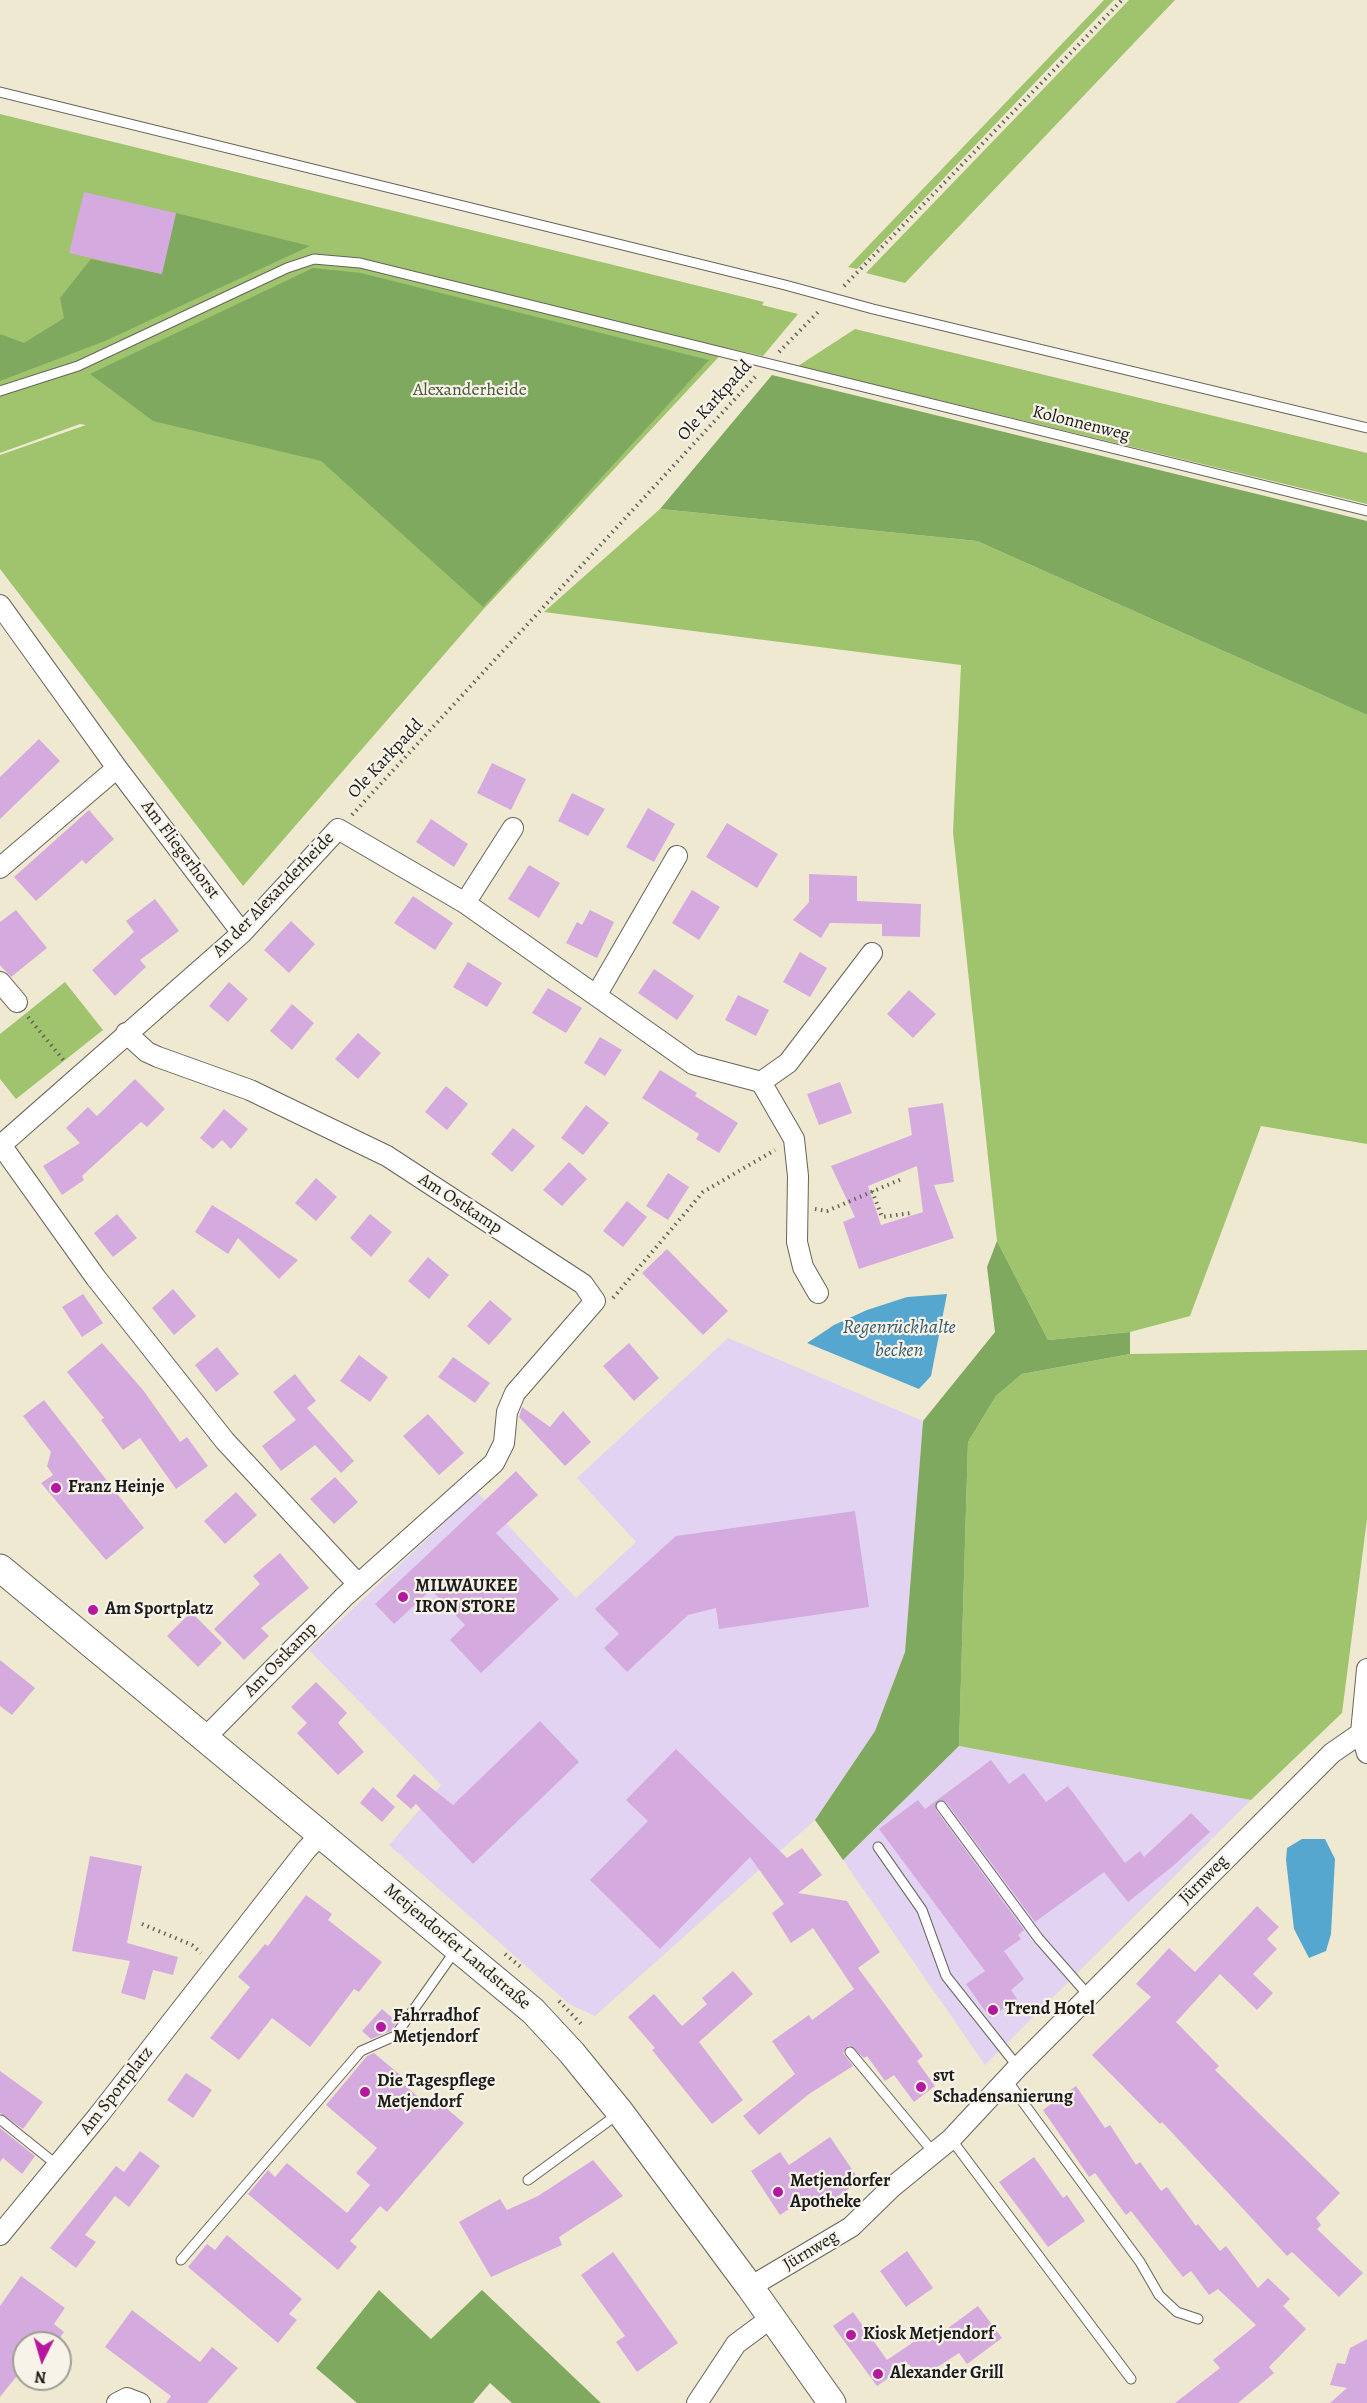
<!DOCTYPE html>
<meta charset="utf-8">
<style>
body{margin:0}
#map{position:relative;width:1367px;height:2403px;overflow:hidden;background:#f0e9d1;font-family:Alegreya,serif}
canvas{display:block}
.north{position:absolute;left:12px;top:2331px;width:60px;height:60px;box-sizing:border-box;background:#f7f3e8;border:2px solid #9f9d96;border-radius:50%;rotate:185deg;font-size:16px;font-weight:700;line-height:24px;text-align:center;color:#1c1c1c}
.north::after{content:'';display:block;margin:auto;width:21px;height:27px;background:#b5179e;clip-path:polygon(50% 0,100% 100%,50% 72%,0 100%)}
</style>
<div id="map">
<canvas width="1367" height="2403"></canvas>
<div class="north">N</div>
</div>
<script>
const ctx = document.querySelector('canvas').getContext('2d');
ctx.lineJoin = 'round';
function paint(path, color) { ctx.fillStyle = color; ctx.fill(path, 'evenodd'); }
const poly = rows => new Path2D(rows.map(r => 'M' + r).join(''));
function stroke(path, color, width, dash) { ctx.strokeStyle = color; ctx.lineWidth = width; ctx.lineCap = dash ? 'butt' : 'round'; ctx.setLineDash(dash || []); ctx.stroke(path); }
function label(font, color, halo, rows, align = 'center') {
  ctx.font = font + ' Alegreya,serif'; ctx.lineWidth = 4.5; ctx.setLineDash([]); ctx.textBaseline = 'middle'; ctx.strokeStyle = halo; ctx.fillStyle = color; for (const [text, x, y, turn = 0] of rows) {
    ctx.save(); ctx.translate(x, y); ctx.rotate((+turn || 0) * Math.PI / 180); ctx.textAlign = isNaN(turn) ? turn : align; if (halo) ctx.strokeText(text, 0, 0); ctx.fillText(text, 0, 0); ctx.restore();
  }
}
const built = poly([
 [728,1338,923,1421,905,1652,875,1731,815,1820,595,2016,569,2004,389,1845,441,1785,309,1650,477,1492,576,1598,636,1542,577,1478],
 [959,1746,1251,1800,985,2065,843,1860]
]);
const green = poly([
 [1104,0,1114,0,857,269,848,267],
 [1129,0,1175,0,905,283,866,273],
 [0,114,764,302,762,305,798,314,763,356,727,348,481,612,243,886,0,569,0,455,86,425,80,424,0,453],
 [855,329,1367,453,1367,504,798,366],
 [660,509,977,541,1367,715,1367,1144,1261,1126,1190,1316,1130,1332,1048,1340,997,1241,953,832,961,665,544,612],
 [65,982,103,1030,16,1099,0,1079,0,1034],
 [1367,1350,1367,1519,1342,1713,1251,1800,959,1746,968,1442,996,1396,1022,1374,1130,1354]
]);
const forest = poly([
 [176,213,310,246,105,341,0,381,0,334,24,343,64,318,60,298,91,259,161,274],
 [313,268,361,273,709,360,483,607,321,461,153,421,90,374],
 [772,375,1367,521,1367,715,977,541,660,509],
 [997,1241,1048,1340,1130,1332,1130,1354,1022,1374,996,1396,968,1442,959,1746,843,1860,815,1820,875,1731,905,1652,923,1421,995,1332,987,1267],
 [379,2290,431,2339,482,2290,601,2403,512,2403,490,2383,473,2403,357,2403,316,2368]
]);
const water = poly([
 [947,1294,931,1376,919,1389,807,1343,834,1325,867,1310,907,1297],
 [1302,1839,1325,1839,1335,1859,1331,1934,1326,1951,1309,1958,1294,1929,1286,1860,1287,1848]
]);
const building = poly([
 [84,192,176,213,162,274,69,253],
 [39,739,60,761,0,819,0,777],
 [492,763,526,779,511,810,477,793],
 [572,793,605,809,588,836,558,821],
 [648,808,675,824,654,862,626,847],
 [89,810,114,839,86,864,82,860,36,901,14,877],
 [431,819,468,844,454,867,416,842],
 [727,823,778,854,757,888,706,857],
 [529,865,560,883,539,918,508,899],
 [809,874,857,876,857,901,921,904,920,937,882,936,882,924,830,923,821,938,793,920,809,902],
 [692,890,720,907,699,940,672,923],
 [413,896,453,923,435,950,394,923],
 [155,899,179,931,140,960,146,967,115,996,92,970,134,932,126,921],
 [16,910,47,948,11,977,0,965,0,922],
 [590,910,614,922,597,958,566,943,577,922,582,925],
 [291,921,315,944,289,973,264,950],
 [800,952,827,968,810,997,783,982],
 [468,962,502,983,487,1007,453,987],
 [654,969,694,996,677,1020,638,993],
 [229,982,248,999,228,1022,209,1006],
 [548,988,582,1008,566,1033,532,1013],
 [909,990,936,1014,913,1038,887,1014],
 [738,995,769,1010,756,1036,725,1020],
 [292,1004,314,1023,292,1050,270,1031],
 [358,1033,381,1053,358,1079,335,1059],
 [600,1037,622,1050,605,1076,584,1063],
 [660,1070,697,1093,695,1096,738,1123,719,1153,696,1139,699,1134,642,1098],
 [135,1079,165,1109,147,1127,141,1122,82,1176,84,1180,62,1195,43,1166,80,1143,66,1128,88,1107,97,1116],
 [840,1082,852,1113,819,1125,807,1094],
 [446,1086,468,1104,447,1130,425,1112],
 [943,1103,954,1182,934,1185,954,1238,859,1269,843,1222,855,1217,831,1166,912,1135,908,1108],
 [917,1166,923,1212,881,1225,868,1186],
 [586,1105,609,1123,583,1155,561,1138],
 [224,1109,248,1129,231,1149,222,1140,213,1149,200,1138],
 [513,1128,535,1146,512,1172,491,1154],
 [569,1162,587,1179,562,1206,543,1190],
 [668,1173,689,1187,668,1220,646,1206],
 [316,1178,337,1197,316,1221,295,1203],
 [627,1201,647,1217,623,1247,603,1231],
 [212,1205,246,1226,298,1260,279,1279,238,1238,228,1254,195,1232],
 [117,1214,137,1238,113,1257,94,1233],
 [370,1214,392,1232,371,1257,350,1238],
 [667,1249,728,1311,703,1335,642,1273],
 [428,1257,449,1275,429,1299,408,1281],
 [173,1289,196,1316,174,1335,152,1308],
 [83,1294,103,1323,82,1337,62,1307],
 [490,1300,512,1319,489,1345,467,1326],
 [102,1343,143,1390,180,1442,187,1437,208,1466,176,1489,140,1438,123,1450,101,1420,104,1418,67,1372],
 [629,1343,659,1378,634,1401,603,1366],
 [217,1347,239,1374,216,1392,195,1365],
 [359,1355,388,1377,370,1402,340,1381],
 [453,1357,490,1383,475,1403,438,1377],
 [295,1374,316,1401,307,1408,354,1461,341,1473,315,1445,281,1471,262,1446,296,1420,273,1392],
 [44,1400,144,1528,106,1560,41,1483,53,1475,47,1466,51,1452,23,1416],
 [522,1407,550,1427,563,1411,591,1442,565,1466,519,1417],
 [428,1414,464,1453,439,1475,403,1436],
 [516,1471,538,1495,496,1533,559,1599,481,1673,450,1640,465,1625,431,1590,394,1624,375,1604],
 [335,1477,358,1502,334,1524,310,1499],
 [236,1492,257,1515,225,1544,204,1521],
 [855,1511,869,1607,719,1629,716,1608,688,1615,627,1672,604,1648,619,1634,595,1609,676,1536],
 [280,1553,309,1588,261,1628,269,1636,244,1660,214,1629,260,1584,253,1576],
 [191,1612,222,1643,198,1667,167,1636],
 [0,1660,35,1688,12,1715,0,1706],
 [316,1682,347,1713,338,1723,364,1752,338,1775,297,1733,307,1723,291,1707],
 [540,1721,579,1762,473,1864,416,1804,411,1809,396,1796,414,1774,453,1805],
 [676,1749,787,1858,802,1848,822,1875,798,1893,847,1901,880,1952,858,1968,923,2056,917,2061,935,2086,914,2102,894,2075,885,2081,867,2056,864,2058,849,2045,843,2053,853,2066,809,2094,759,2135,743,2116,795,2074,772,2041,809,2015,812,2020,854,1989,813,1928,791,1943,772,1913,784,1904,750,1857,660,1949,590,1880,648,1821,626,1800],
 [991,1760,1009,1784,1024,1773,1046,1802,1068,1786,1125,1863,1140,1851,1144,1857,1191,1813,1210,1832,1173,1866,1128,1902,1104,1872,1035,1922,946,1802,937,1801,936,1810,1024,1930,1018,1935,1021,1939,1004,1951,1024,1979,1011,1990,1017,1999,990,2018,966,1984,985,1971,879,1829,918,1800,925,1809],
 [373,1787,395,1807,382,1822,360,1803],
 [90,1856,142,1866,127,1943,178,1957,173,1975,153,1970,145,2000,121,1993,130,1961,72,1951],
 [306,1895,332,1914,328,1920,382,1962,359,1992,354,1989,310,2047,272,2018,239,2060,210,2038,250,1987,238,1977,265,1944,268,1946],
 [1257,1906,1279,1927,1267,1939,1277,1949,1253,1974,1273,1993,1257,2010,1220,1974,1176,2022,1219,2066,1215,2070,1340,2193,1316,2218,1321,2225,1317,2229,1363,2273,1339,2297,1292,2252,1287,2256,1162,2122,1160,2124,1092,2055,1151,1997,1136,1984,1169,1948,1195,1972],
 [733,1971,753,1994,699,2042,743,2100,712,2124,652,2050,655,2048,628,2017,654,1994,682,2026,707,2004,702,1998],
 [382,2009,397,2022,391,2031,371,2039,362,2031],
 [374,2053,405,2079,402,2083,435,2111,441,2104,464,2123,387,2212,380,2206,350,2241,357,2247,338,2270,248,2194,268,2170,275,2177,287,2163,347,2213,370,2185,356,2173,377,2148,326,2105,367,2056],
 [0,2071,43,2102,23,2129,0,2113],
 [186,2073,212,2090,193,2118,167,2100],
 [1076,2086,1105,2128,1110,2125,1136,2165,1140,2162,1161,2191,1167,2187,1196,2226,1198,2224,1220,2251,1226,2246,1258,2288,1268,2278,1290,2299,1283,2306,1306,2329,1269,2367,1274,2373,1238,2403,1175,2403,1220,2368,1213,2360,1256,2325,1218,2289,1209,2295,1191,2271,1183,2277,1131,2211,1126,2215,1095,2173,1089,2177,1043,2110],
 [0,2128,35,2156,22,2174,3,2158,0,2162],
 [830,2137,860,2181,819,2209,810,2195,780,2215,751,2171,780,2152,789,2165],
 [140,2151,160,2166,129,2207,115,2196,85,2235,96,2242,76,2268,50,2248,116,2166,124,2172],
 [1034,2157,1063,2198,1067,2195,1085,2221,1048,2247,999,2182],
 [593,2160,623,2196,559,2237,562,2245,491,2277,459,2222,500,2199,507,2210,538,2196],
 [227,2235,302,2299,289,2314,297,2320,278,2343,188,2267,207,2244,215,2250],
 [907,2251,933,2288,906,2307,880,2271],
 [613,2252,678,2343,637,2372,616,2342,625,2336,581,2275],
 [21,2276,65,2308,54,2324,64,2332,56,2343,24,2343,24,2367,0,2397,0,2306],
 [978,2306,1002,2338,967,2364,959,2353,919,2379,909,2364,877,2386,833,2326,853,2312,887,2360,924,2335,929,2342],
 [132,2310,200,2362,212,2347,238,2368,207,2403,166,2403,171,2396,105,2347],
 [1367,2339,1367,2403,1330,2403,1347,2388,1330,2385,1337,2363,1345,2364,1350,2348]
]);
const path = poly([
 [844,286,1122,0],
 [779,352,820,310],
 [352,815,757,375],
 [28,1017,65,1062],
 [872,1191,882,1217,911,1213],
 [815,1209,827,1211,904,1178],
 [613,1298,703,1192,775,1150],
 [142,1924,192,1945,201,1953],
 [505,1954,522,1968],
 [559,2001,583,2026]
]);
const service = poly([
 [0,92,785,285,873,309,1367,428],
 [0,391,78,366,287,268,314,259,360,263,1367,511],
 [941,1806,1039,1939,1089,1996],
 [878,1847,922,1910,946,1976,1018,2067],
 [850,2052,934,2153],
 [1006,2079,1140,2262,1159,2295,1177,2312,1198,2319],
 [1,2120,57,2165],
 [951,2139,1131,2379],
 [528,2180,618,2114],
 [181,2260,361,2051,395,2036,455,1951]
]);
const minor = poly([
 [0,605,117,768,242,933],
 [0,868,117,768],
 [465,903,513,828],
 [0,982,17,1002],
 [597,994,677,856],
 [126,1033,147,1052,158,1057,250,1090,387,1156,583,1284,595,1301,515,1393,507,1412,504,1443,494,1463,344,1597,206,1737],
 [761,1082,788,1063,872,953],
 [1,1145,96,1278,225,1441,358,1584],
 [0,1146,242,933,338,829,465,903,693,1064,761,1082,794,1139,798,1176,797,1242,803,1267,818,1293],
 [1361,1733,1367,1753],
 [0,2235,98,2116,306,1850,322,1833],
 [750,2287,851,2227,891,2188,951,2139,1018,2067,1332,1753,1361,1733,1367,1669],
 [117,2403,127,2398,140,2403],
 [697,2403,736,2344,771,2318]
]);
const secondary = poly([
 [0,1568,533,2011,572,2053,620,2112,750,2287,832,2403]
]);
const markers = [
 [56,1488,6,"#b5179e"],
 [403,1597,6,"#b5179e"],
 [93,1610,6,"#b5179e"],
 [993,2010,6,"#b5179e"],
 [381,2027,6,"#b5179e"],
 [921,2087,6,"#b5179e"],
 [365,2092,6,"#b5179e"],
 [778,2192,6,"#b5179e"],
 [851,2335,6,"#b5179e"],
 [878,2374,6,"#b5179e"]
];
const parkNames = [
 ["Alexanderheide",470,391]
];
const streetNames = [
 ["Ole Karkpadd",715,401,-48],
 ["Kolonnenweg",1081,424,14],
 ["Ole Karkpadd",386,759,-47],
 ["Am Fliegerhorst",180,850,53],
 ["An der Alexanderheide",274,895,-46],
 ["Am Ostkamp",460,1204,33],
 ["Am Ostkamp",281,1660,-46],
 ["Jürnweg",1204,1880,-45],
 ["Metjendorfer Landstraße",457,1947,40],
 ["Am Sportplatz",117,2091,-52],
 ["Jürnweg",811,2251,-31]
];
const poiNames = [
 ["Franz Heinje",68,1488],
 ["MILWAUKEE",415,1587],
 ["IRON STORE",415,1608],
 ["Am Sportplatz",105,1610],
 ["Trend Hotel",1005,2010],
 ["Fahrradhof",393,2017],
 ["Metjendorf",393,2038],
 ["svt",933,2077],
 ["Schadensanierung",933,2098],
 ["Die Tagespflege",377,2082],
 ["Metjendorf",377,2103],
 ["Metjendorfer",790,2182],
 ["Apotheke",790,2203],
 ["Kiosk Metjendorf",863,2335],
 ["Alexander Grill",890,2374]
];
const waterNames = [
 ["Regenrückhalte",899,1328],
 ["becken",899,1351]
];
paint(built, '#e3d3f2');
paint(green, '#a0c36d');
paint(forest, '#80a960');
paint(water, '#56a7d0');
paint(building, '#d5abdf');
stroke(service, '#66645b', 11);
stroke(minor, '#66645b', 22);
stroke(secondary, '#66645b', 29);
stroke(path, '#66645b', 4, [1.5, 4.5]);
stroke(service, '#fff', 9);
stroke(minor, '#fff', 20);
stroke(secondary, '#fff', 27);
for (const [x, y, r, color] of markers) { const dot = new Path2D(); dot.arc(x, y, r, 0, 2 * Math.PI); ctx.fillStyle = color; ctx.fill(dot); stroke(dot, '#f7f3e8', 2); }
label('18px', '#4a5638', '#f7f3e8', parkNames);
label('18px', '#1c1c1c', '#f7f3e8', streetNames);
label('bold 18px', '#1c1c1c', '#f7f3e8', poiNames, 'left');
label('italic 20px', '#365b6d', '#f7f3e8', waterNames);
</script>
